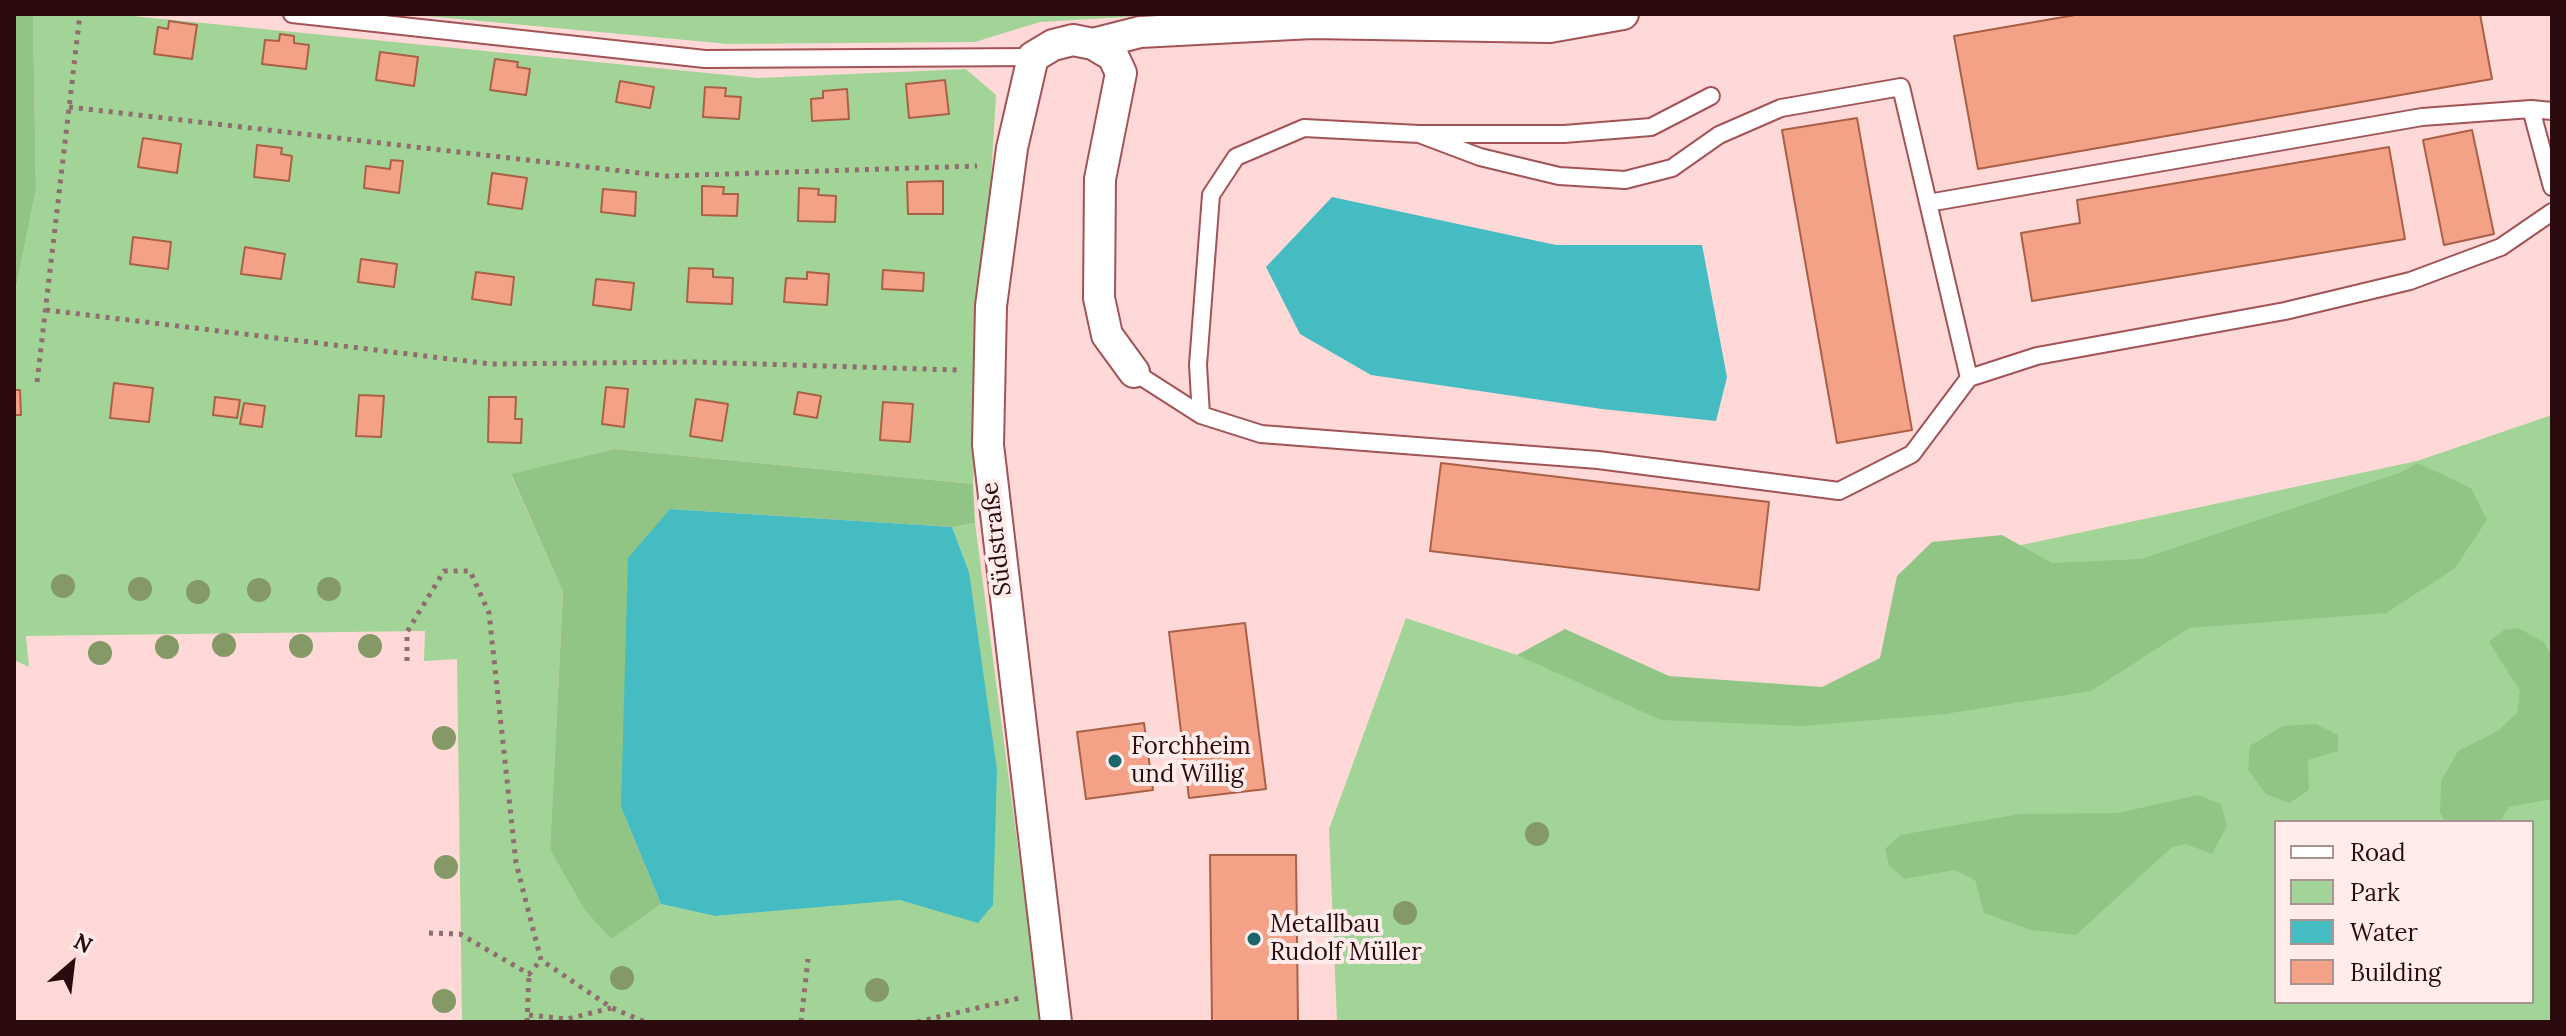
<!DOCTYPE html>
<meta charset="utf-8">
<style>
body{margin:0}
#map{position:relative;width:2566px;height:1036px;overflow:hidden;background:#fed9d8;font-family:Lora,serif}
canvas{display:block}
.frame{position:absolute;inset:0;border:16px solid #2b0b0d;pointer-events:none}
.legend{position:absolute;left:2274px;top:820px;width:260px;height:184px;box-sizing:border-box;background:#ffeceb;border:2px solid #aa9292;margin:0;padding:10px 14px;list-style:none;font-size:24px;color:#2b0b0d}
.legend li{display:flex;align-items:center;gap:16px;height:40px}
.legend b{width:40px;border:2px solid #aa9292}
.north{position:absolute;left:32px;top:924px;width:80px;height:80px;-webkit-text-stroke:6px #ffeceb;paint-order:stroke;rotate:28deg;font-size:22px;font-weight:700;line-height:32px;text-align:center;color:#2b0b0d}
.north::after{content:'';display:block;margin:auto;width:28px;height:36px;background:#2b0b0d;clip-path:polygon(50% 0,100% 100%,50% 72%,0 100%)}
</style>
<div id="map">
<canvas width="2566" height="1036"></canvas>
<div class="frame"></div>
<ul class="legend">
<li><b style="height:10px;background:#fff"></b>Road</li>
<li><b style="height:22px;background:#a3d497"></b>Park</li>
<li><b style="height:22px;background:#44bcc1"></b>Water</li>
<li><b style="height:22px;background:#f3a287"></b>Building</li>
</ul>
<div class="north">N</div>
</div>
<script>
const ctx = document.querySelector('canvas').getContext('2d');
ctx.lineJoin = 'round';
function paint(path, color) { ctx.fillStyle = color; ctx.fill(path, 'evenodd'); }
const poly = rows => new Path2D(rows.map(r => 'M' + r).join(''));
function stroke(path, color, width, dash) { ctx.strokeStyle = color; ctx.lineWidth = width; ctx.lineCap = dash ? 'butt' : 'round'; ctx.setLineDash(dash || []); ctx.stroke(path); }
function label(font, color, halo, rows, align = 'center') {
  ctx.font = font + ' Lora,serif'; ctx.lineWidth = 8; ctx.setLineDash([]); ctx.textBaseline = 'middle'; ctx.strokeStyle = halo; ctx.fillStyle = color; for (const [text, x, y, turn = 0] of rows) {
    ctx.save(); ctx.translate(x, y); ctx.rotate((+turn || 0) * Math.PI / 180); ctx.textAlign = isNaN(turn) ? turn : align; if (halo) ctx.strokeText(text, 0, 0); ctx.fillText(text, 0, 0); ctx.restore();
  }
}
const green = poly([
 [33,14,112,14,758,78,966,69,996,95,973,484,615,449,511,475,563,592,550,849,611,938,661,904,715,916,900,899,979,922,969,572,952,527,975,523,1041,1022,462,1022,457,659,424,661,425,631,26,636,29,667,14,660,14,298,36,190],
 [405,14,1176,14,1040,22,975,42,728,44],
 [2552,415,2552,1022,1337,1022,1329,829,1406,618,1517,655,1619,674,1936,696,1998,550,2417,461],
 [2276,822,2532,822,2532,1002,2276,1002]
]);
const forest = poly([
 [14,14,33,14,36,190,14,298],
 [615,449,973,484,975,523,952,527,670,509,621,807,661,904,611,939,585,910,550,849,563,592,511,474],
 [2418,463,2471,488,2487,520,2454,569,2386,613,2189,628,2091,691,1945,714,1801,726,1661,720,1517,655,1565,629,1669,676,1822,687,1880,658,1897,576,1932,542,2002,535,2052,563,2141,559,2402,472],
 [2518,628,2544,642,2552,656,2552,799,2509,807,2500,822,2446,822,2440,813,2441,781,2458,751,2498,731,2517,713,2520,691,2489,642,2504,630],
 [2316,724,2338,735,2338,751,2308,760,2309,790,2290,803,2266,794,2248,770,2250,746,2283,726],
 [2198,795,2221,804,2227,826,2212,854,2186,844,2172,847,2076,935,2031,930,1984,913,1975,880,1955,870,1904,879,1889,865,1885,849,1900,835,2020,814,2118,813]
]);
const water = poly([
 [1332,197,1556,245,1702,245,1727,377,1716,421,1602,409,1371,375,1300,334,1266,267],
 [670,509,952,527,969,572,997,770,993,905,978,923,900,900,715,916,661,904,621,807,628,558]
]);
const building = poly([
 [2081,14,2480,14,2492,79,1978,169,1954,36,2081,14],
 [169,21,197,25,192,59,154,54,158,27,168,29,169,21],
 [280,34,294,36,294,43,309,45,306,69,262,64,265,40,279,41,280,34],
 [380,52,418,57,414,86,376,80,380,52],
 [495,59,518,62,517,67,530,69,526,95,490,90,495,59],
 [945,80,949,114,909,118,906,84,945,80],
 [620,81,654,87,650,108,616,102,620,81],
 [705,87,726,88,725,96,741,97,739,119,703,117,705,87],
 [847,89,849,119,812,121,811,99,823,98,823,91,847,89],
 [1857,118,1912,430,1837,443,1782,130,1857,118],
 [2472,130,2494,234,2444,245,2423,140,2472,130],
 [143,138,181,144,177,173,138,167,143,138],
 [257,145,282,148,281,154,292,156,289,181,254,177,257,145],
 [2389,147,2405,239,2032,301,2021,233,2080,223,2077,200,2389,147],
 [391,160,403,161,399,193,364,188,366,166,390,169,391,160],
 [492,173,527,178,522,209,488,204,492,173],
 [943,181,943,214,908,214,907,182,943,181],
 [702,186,724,187,723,194,738,194,737,216,702,215,702,186],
 [799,188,819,189,818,195,836,196,835,222,798,221,799,188],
 [603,189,636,192,635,216,601,212,603,189],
 [133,237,171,242,168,269,130,264,133,237],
 [245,247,285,254,281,279,241,274,245,247],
 [361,259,397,264,394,287,358,282,361,259],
 [689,268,713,269,713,277,733,278,732,304,687,302,689,268],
 [883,270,924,273,923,291,882,289,883,270],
 [476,272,514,277,511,305,472,299,476,272],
 [807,272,829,274,827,305,784,302,786,278,807,279,807,272],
 [596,279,634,283,631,310,593,305,596,279],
 [114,383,153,388,149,422,110,418,114,383],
 [606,387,628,389,624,427,602,424,606,387],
 [14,390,20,390,21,415,14,415,14,390],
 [798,392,821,396,817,418,794,414,798,392],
 [359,395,384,396,381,437,356,436,359,395],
 [215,397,240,400,237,418,213,415,215,397],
 [489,397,516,397,515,419,522,419,521,443,488,442,489,397],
 [696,399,728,404,722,441,690,436,696,399],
 [883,402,913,404,910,442,880,440,883,402],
 [244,403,265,406,262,427,240,424,244,403],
 [1441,463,1769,502,1759,590,1430,551,1441,463],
 [1245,623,1266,789,1189,798,1169,632,1245,623],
 [1144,723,1153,790,1086,799,1077,732,1144,723],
 [1210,855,1296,855,1298,1022,1212,1022,1210,855]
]);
const path = poly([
 [69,107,666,176,977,166],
 [46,310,491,364,693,362,957,370],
 [37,382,80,14],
 [407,661,407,632,444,571,470,571,489,613,516,863,541,960,612,1008,645,1022],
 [429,933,460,934,529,974,541,960],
 [529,1015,567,1019,611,1008],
 [527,1022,529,974],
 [801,1022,808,959],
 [917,1022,1020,998]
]);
const lane = poly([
 [292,14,705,59,1033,57],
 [2531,109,2552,187],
 [1419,134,1480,157,1559,176,1625,180,1672,168,1719,135,1781,108,1901,87,1969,378],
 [1928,203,2422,117,2531,109,2552,111],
 [1134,372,1201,415,1261,434,1598,460,1839,491,1912,454,1969,378,2037,356,2285,311,2410,281,2501,247,2552,212],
 [1201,415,1198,365,1211,195,1236,157,1304,128,1419,134,1564,134,1651,127,1711,96]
]);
const street = poly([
 [1093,44,1113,56,1121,73,1100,179,1099,298,1107,335,1134,372],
 [1056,1022,988,445,991,306,1012,148,1033,57,1053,45,1073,40,1093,44,1140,32,1312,23,1550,27,1623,14]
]);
const trees = [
 [63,586],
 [140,589],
 [329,589],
 [259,590],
 [198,592],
 [224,645],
 [301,646],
 [370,646],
 [167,647],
 [100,653],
 [444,738],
 [1537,834],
 [446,867],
 [1405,913],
 [622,978],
 [877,990],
 [444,1001]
];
const markers = [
 [1115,761,8,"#19676a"],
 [1254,939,8,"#19676a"]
];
const streetNames = [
 ["Südstraße",997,539,-97]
];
const poiNames = [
 ["Forchheim",1131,747],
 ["und Willig",1131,775],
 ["Metallbau",1270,925],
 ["Rudolf Müller",1270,953]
];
paint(green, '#a3d497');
paint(forest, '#91c585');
paint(water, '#44bcc1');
paint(building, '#f3a287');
stroke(building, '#aa6046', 2);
stroke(lane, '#a25356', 20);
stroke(street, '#a25356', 34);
stroke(path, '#906d6e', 5, [4, 6]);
stroke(lane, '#fff', 16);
stroke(street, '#fff', 30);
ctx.fillStyle = '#859967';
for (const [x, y] of trees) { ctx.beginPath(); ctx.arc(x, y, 12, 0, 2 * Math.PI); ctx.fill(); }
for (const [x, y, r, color] of markers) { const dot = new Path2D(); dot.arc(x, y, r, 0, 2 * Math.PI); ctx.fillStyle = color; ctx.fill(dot); stroke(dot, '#ffeceb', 3); }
label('24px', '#2b0b0d', '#ffeceb', streetNames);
label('24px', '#2b0b0d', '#ffeceb', poiNames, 'left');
</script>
